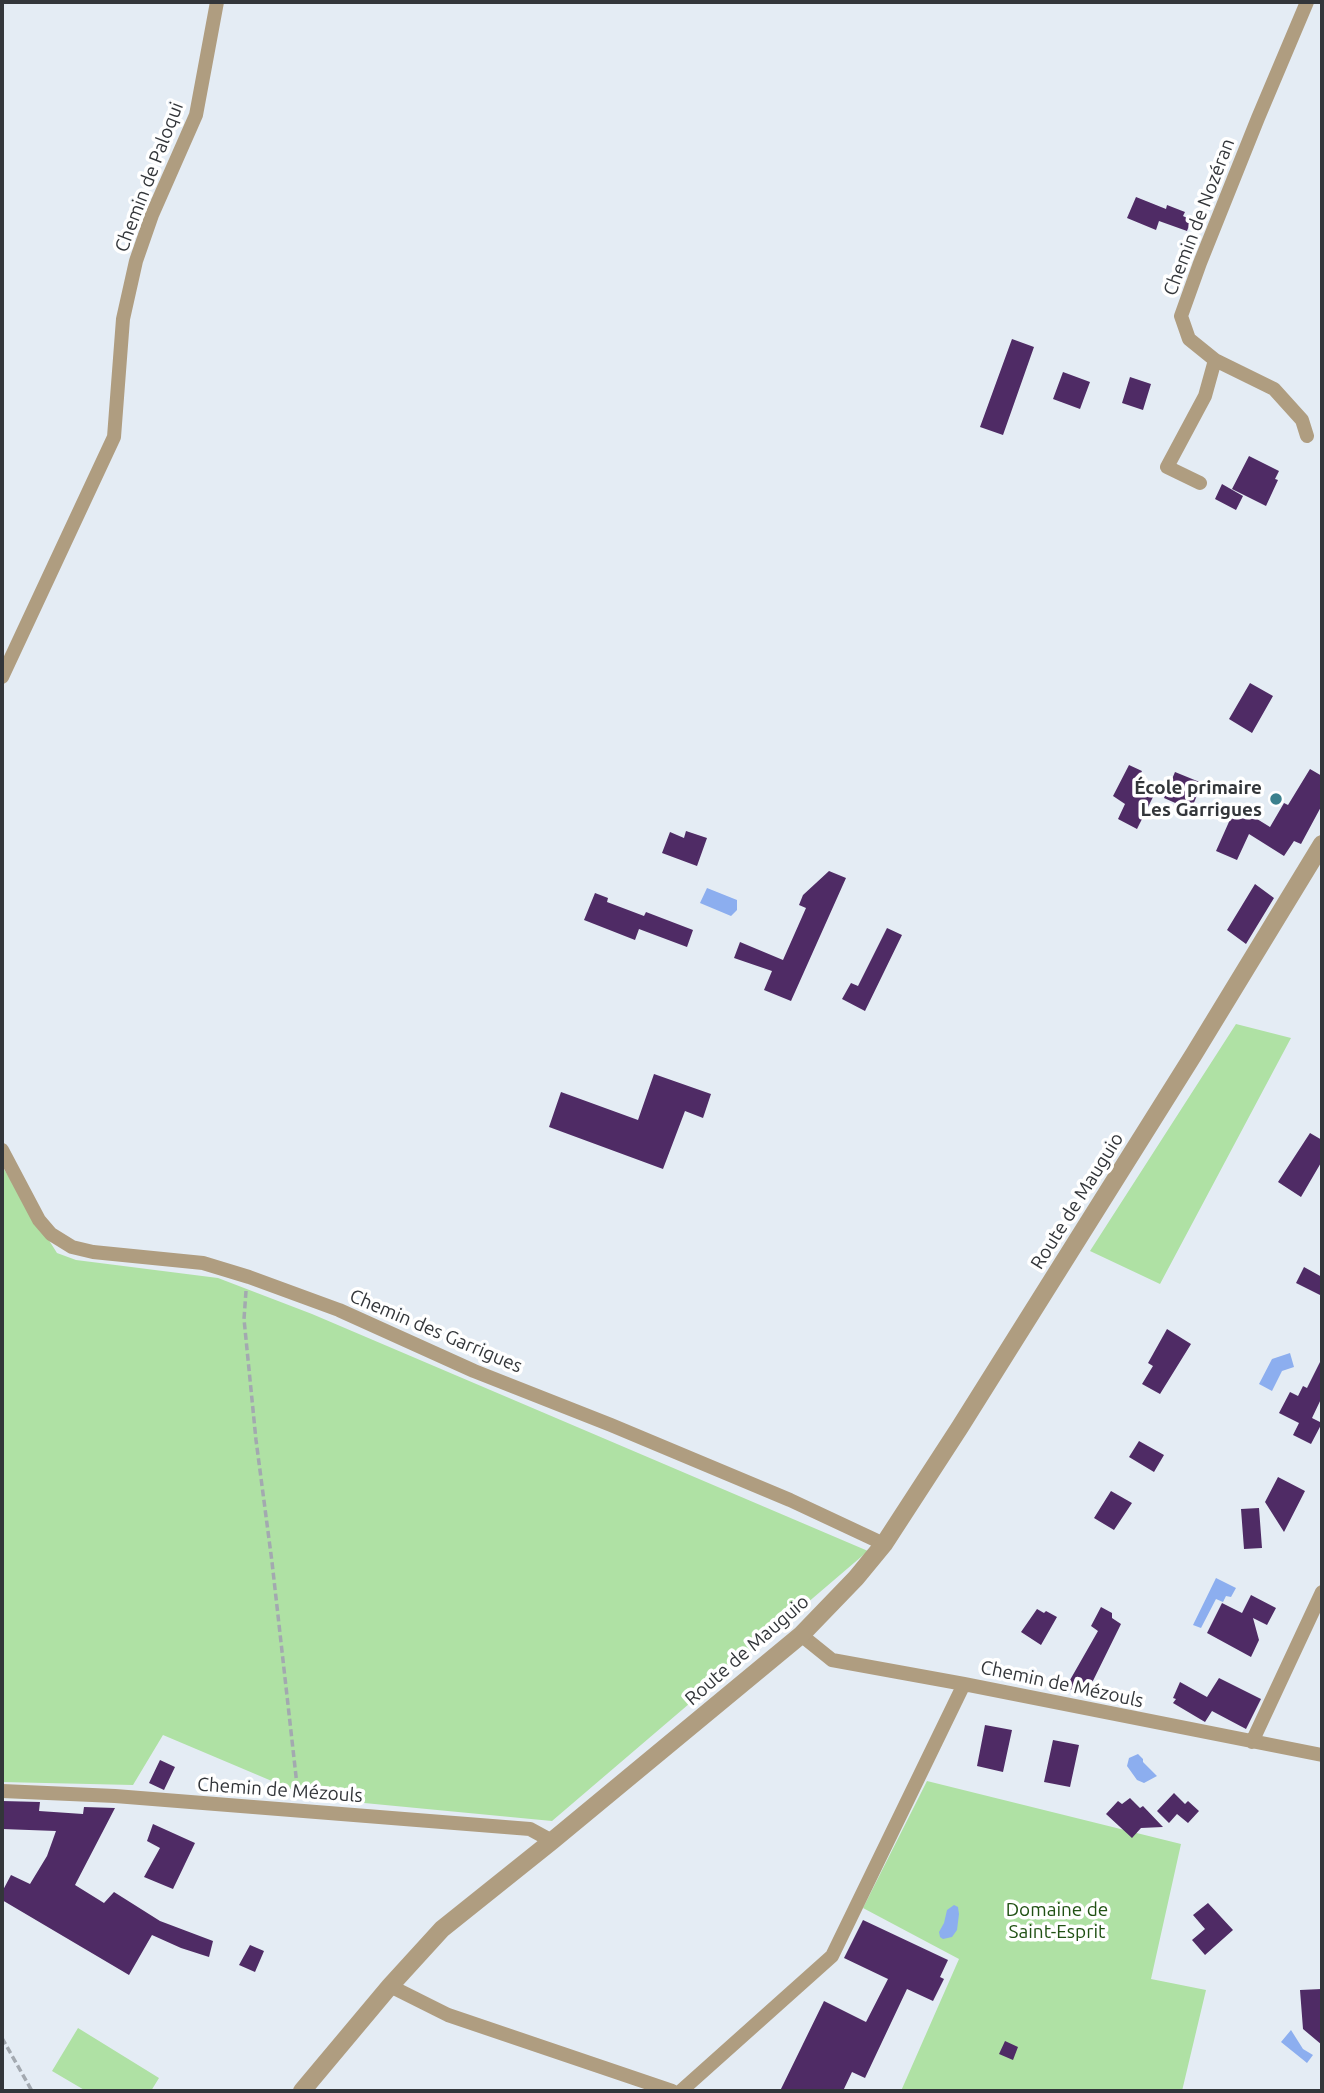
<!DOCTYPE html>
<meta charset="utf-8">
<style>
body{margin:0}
#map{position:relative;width:1324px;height:2093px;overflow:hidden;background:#e4ecf4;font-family:Ubuntu,sans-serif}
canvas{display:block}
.frame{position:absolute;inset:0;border:4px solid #33363a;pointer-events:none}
</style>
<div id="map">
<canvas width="1324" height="2093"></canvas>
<div class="frame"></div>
</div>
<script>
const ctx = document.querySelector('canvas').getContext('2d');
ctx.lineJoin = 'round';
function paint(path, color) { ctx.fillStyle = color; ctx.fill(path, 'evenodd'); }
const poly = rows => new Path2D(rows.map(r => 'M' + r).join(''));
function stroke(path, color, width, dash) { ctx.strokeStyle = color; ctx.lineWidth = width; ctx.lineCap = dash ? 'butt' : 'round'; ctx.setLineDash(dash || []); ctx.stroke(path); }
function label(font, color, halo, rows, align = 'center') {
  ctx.font = font + ' Ubuntu,sans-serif'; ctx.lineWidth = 7; ctx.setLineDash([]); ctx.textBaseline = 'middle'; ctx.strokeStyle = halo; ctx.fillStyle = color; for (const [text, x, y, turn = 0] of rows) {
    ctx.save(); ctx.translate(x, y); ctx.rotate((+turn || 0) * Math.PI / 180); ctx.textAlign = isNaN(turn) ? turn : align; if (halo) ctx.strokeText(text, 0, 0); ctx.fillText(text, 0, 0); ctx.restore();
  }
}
const green = poly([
 [1236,1024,1291,1038,1160,1284,1090,1251],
 [2,1166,57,1253,76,1260,218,1278,312,1314,868,1551,552,1821,312,1798,163,1735,133,1785,2,1782],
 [927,1781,1181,1844,1151,1979,1206,1990,1182,2091,901,2091,959,1959,863,1908],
 [78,2028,159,2078,151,2091,86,2091,52,2071]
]);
const water = poly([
 [707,888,737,900,737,910,731,916,700,903],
 [1290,1353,1294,1367,1282,1371,1272,1391,1259,1384,1272,1359],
 [1216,1578,1236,1588,1231,1597,1226,1596,1223,1602,1216,1599,1201,1628,1193,1625],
 [1138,1754,1143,1759,1143,1762,1157,1776,1144,1783,1137,1780,1127,1766,1129,1758],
 [954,1905,958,1907,959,1914,957,1930,952,1937,943,1939,940,1937,939,1932,944,1923,947,1910],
 [1291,2030,1303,2049,1313,2055,1307,2063,1281,2042]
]);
const building = poly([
 [1136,197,1166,209,1167,205,1185,212,1183,216,1191,220,1187,231,1159,221,1156,230,1127,218],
 [1012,339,1034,347,1003,435,980,427],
 [1063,372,1090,382,1080,409,1053,399],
 [1130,377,1151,384,1143,410,1122,403],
 [1249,456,1279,471,1275,479,1278,480,1266,506,1232,489],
 [1222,484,1243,496,1236,510,1215,499],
 [1250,683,1273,696,1252,733,1229,719],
 [1129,765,1142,771,1136,783,1155,793,1137,829,1118,819,1125,804,1113,796],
 [1310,769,1322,776,1322,805,1301,844,1294,841,1284,856,1249,834,1237,860,1216,851,1236,806,1270,827,1284,803,1288,805],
 [1175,772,1202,783,1191,810,1164,798],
 [686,831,707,838,697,866,662,853,670,832,684,838],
 [829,871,846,878,791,1001,764,990,772,971,734,958,740,942,783,960,806,908,799,905,803,895],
 [1255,884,1274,898,1246,944,1227,930],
 [595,893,608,898,607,902,644,916,646,912,693,930,687,947,639,929,635,940,584,920],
 [887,928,902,935,865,1011,842,999,851,983,858,986],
 [654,1074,711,1094,703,1118,685,1111,663,1169,549,1127,561,1092,638,1120],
 [1310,1133,1322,1140,1322,1161,1301,1197,1278,1182],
 [1304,1267,1322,1277,1322,1296,1296,1283],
 [1167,1329,1191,1344,1160,1394,1142,1384,1153,1366,1148,1363],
 [1322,1358,1322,1397,1312,1418,1322,1423,1311,1444,1293,1435,1299,1423,1279,1413,1290,1392,1298,1396,1303,1386,1307,1388],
 [1139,1441,1164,1455,1154,1472,1129,1457],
 [1278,1477,1305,1491,1284,1532,1265,1502],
 [1111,1491,1132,1503,1114,1530,1094,1518],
 [1259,1508,1262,1548,1244,1549,1241,1509],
 [1251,1595,1276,1608,1267,1625,1253,1618,1259,1640,1251,1657,1207,1633,1222,1603,1242,1613],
 [1101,1607,1112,1613,1112,1618,1121,1624,1085,1697,1066,1687,1098,1631,1091,1626],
 [1037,1609,1044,1613,1046,1611,1057,1617,1041,1645,1021,1632],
 [1219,1678,1261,1699,1246,1729,1212,1711,1205,1722,1173,1703,1176,1699,1173,1698,1180,1682,1207,1697],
 [985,1725,1012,1730,1003,1772,977,1766],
 [1053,1740,1079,1745,1070,1787,1044,1782],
 [160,1760,175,1767,164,1790,149,1783],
 [1174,1793,1185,1804,1188,1801,1199,1811,1188,1823,1177,1814,1169,1823,1157,1811],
 [1130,1798,1140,1808,1143,1806,1163,1827,1141,1828,1132,1838,1106,1814,1118,1801,1122,1804],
 [2,1801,40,1802,39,1811,83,1814,84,1807,115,1808,75,1885,104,1903,114,1892,160,1921,213,1941,209,1957,181,1948,152,1935,129,1975,2,1900,2,1892,11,1875,30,1884,47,1856,56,1831,2,1829],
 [153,1824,195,1843,173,1889,144,1877,160,1848,147,1841],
 [1208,1903,1233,1930,1205,1955,1192,1940,1205,1929,1193,1915],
 [863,1920,948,1960,940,1977,944,1979,933,2001,907,1989,865,2078,852,2072,843,2091,780,2091,824,2001,866,2022,888,1979,844,1958],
 [250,1945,264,1951,255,1972,239,1965],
 [1322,1989,1322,2045,1303,2029,1300,1990],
 [1005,2041,1018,2047,1013,2060,999,2054]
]);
const path = poly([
 [246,1291,244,1319,256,1440,272,1562,298,1794],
 [2,2038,32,2091]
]);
const minor = poly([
 [1307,2,1258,118,1200,263,1181,316,1189,339,1215,360,1274,389,1302,420,1307,436],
 [1200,483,1167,467,1205,396,1215,360],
 [2,677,114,437,123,319,136,261,152,215,196,115,217,2],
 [2,1150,39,1220,51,1234,72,1247,93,1252,203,1263,249,1277,339,1310,474,1371,611,1425,790,1500,884,1544],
 [801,1635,832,1660,964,1684,1322,1755],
 [1252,1742,1322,1592],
 [2,1791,115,1796,530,1829,552,1841],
 [390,1986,448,2015,672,2091],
 [681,2091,832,1956,964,1684]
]);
const tertiary = poly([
 [302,2091,390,1986,442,1929,552,1841,801,1635,856,1578,884,1544,960,1427,1194,1054,1322,844]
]);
const markers = [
 [1276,799,7,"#3b808d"]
];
const streetNames = [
 ["Chemin de Paloqui",149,177,-69],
 ["Chemin de Nozéran",1199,217,-69],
 ["Route de Mauguio",1077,1201,-58],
 ["Chemin des Garrigues",436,1331,23],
 ["Route de Mauguio",747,1650,-41],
 ["Chemin de Mézouls",1062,1684,12],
 ["Chemin de Mézouls",280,1790,4]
];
const poiNames = [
 ["École primaire",1262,788],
 ["Les Garrigues",1262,810]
];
const parkNames = [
 ["Domaine de",1057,1910],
 ["Saint-Esprit",1057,1932]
];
paint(green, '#afe1a4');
paint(water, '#8caeef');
paint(building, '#4f2b65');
stroke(path, '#a3a9b0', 3.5, [7, 3.5]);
stroke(minor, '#af9d80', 14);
stroke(tertiary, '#af9d80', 18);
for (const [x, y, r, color] of markers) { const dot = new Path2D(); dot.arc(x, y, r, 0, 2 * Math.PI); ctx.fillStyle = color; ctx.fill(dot); stroke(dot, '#fff', 2.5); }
label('19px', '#33363a', '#fff', streetNames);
label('bold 19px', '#33363a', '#fff', poiNames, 'right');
label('19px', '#215114', '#fff', parkNames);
</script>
